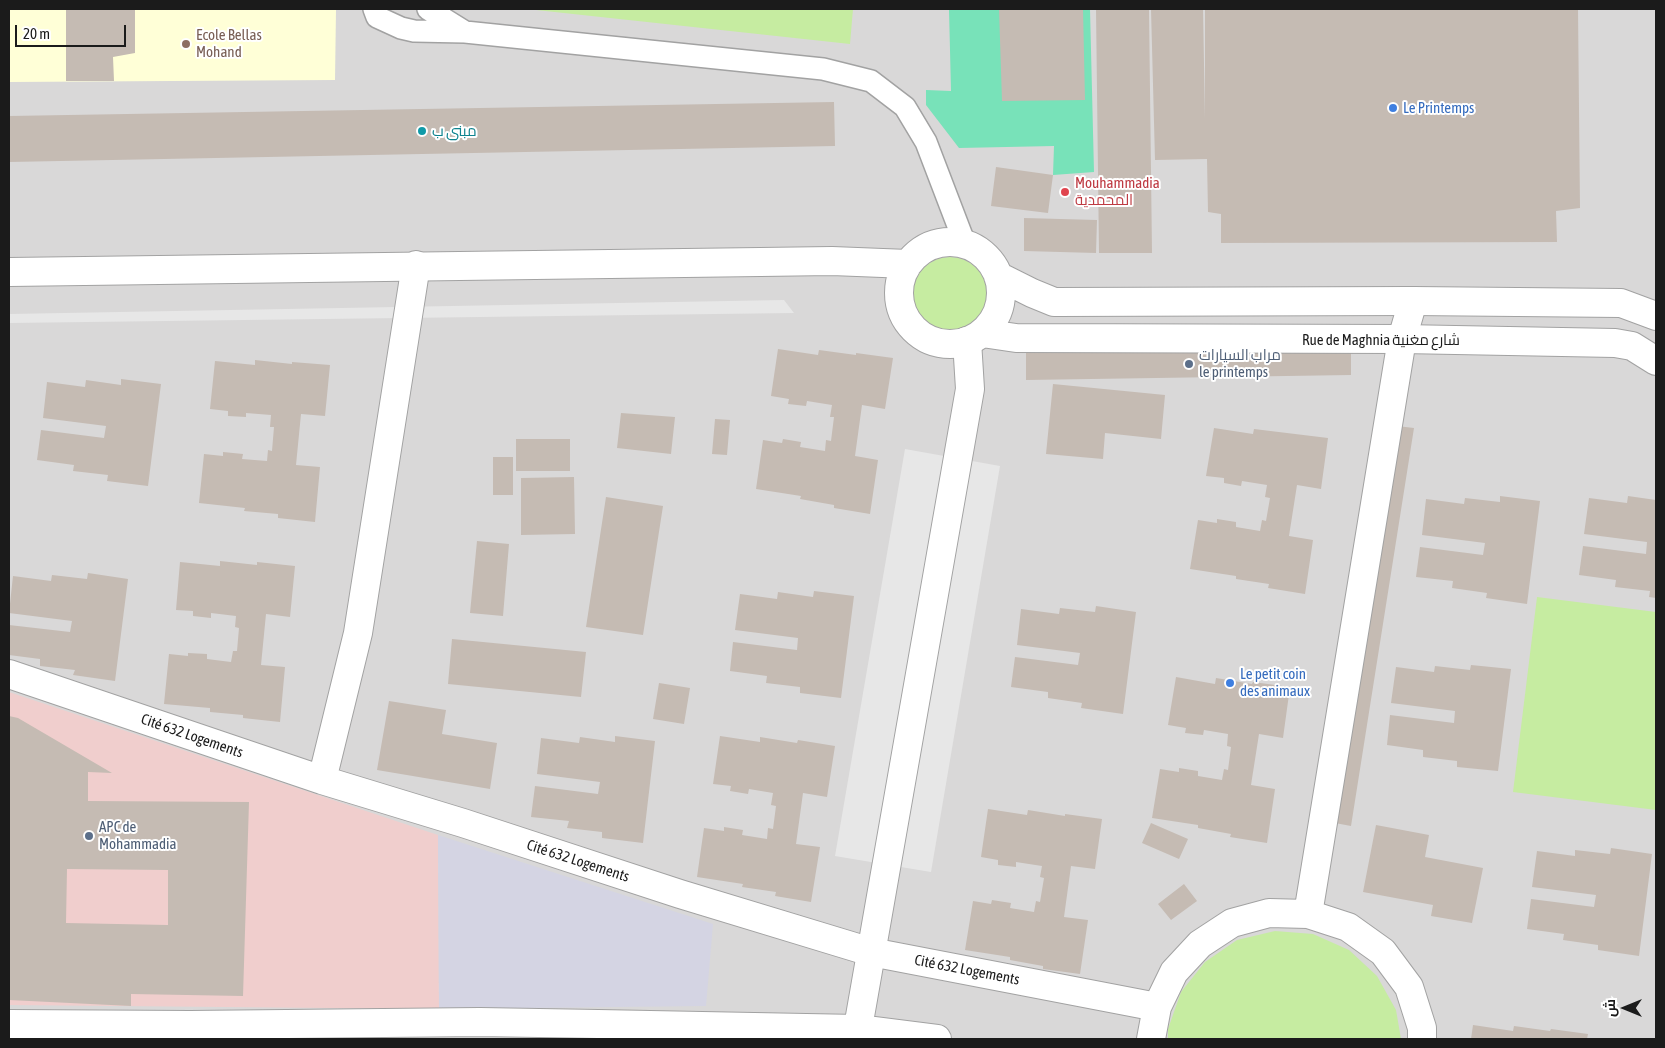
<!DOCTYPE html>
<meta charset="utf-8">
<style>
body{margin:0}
#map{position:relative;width:1665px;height:1048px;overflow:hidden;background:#eee9e0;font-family:"Asap Condensed",Cairo,sans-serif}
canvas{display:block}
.frame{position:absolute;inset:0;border:10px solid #1b1b1b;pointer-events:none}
.north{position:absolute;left:1600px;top:983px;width:50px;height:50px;-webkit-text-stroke:4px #fff;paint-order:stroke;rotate:270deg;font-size:14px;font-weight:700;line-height:20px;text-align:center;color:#1b1b1b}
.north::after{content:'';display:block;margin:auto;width:18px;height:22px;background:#1b1b1b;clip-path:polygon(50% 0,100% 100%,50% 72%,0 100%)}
.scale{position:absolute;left:15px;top:25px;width:111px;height:22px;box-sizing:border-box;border:2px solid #1b1b1b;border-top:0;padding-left:6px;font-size:15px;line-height:18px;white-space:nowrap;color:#1b1b1b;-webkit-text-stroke:4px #fff;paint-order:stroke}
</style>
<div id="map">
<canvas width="1665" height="1048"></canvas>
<div class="frame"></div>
<div class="north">ش</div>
<div class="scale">20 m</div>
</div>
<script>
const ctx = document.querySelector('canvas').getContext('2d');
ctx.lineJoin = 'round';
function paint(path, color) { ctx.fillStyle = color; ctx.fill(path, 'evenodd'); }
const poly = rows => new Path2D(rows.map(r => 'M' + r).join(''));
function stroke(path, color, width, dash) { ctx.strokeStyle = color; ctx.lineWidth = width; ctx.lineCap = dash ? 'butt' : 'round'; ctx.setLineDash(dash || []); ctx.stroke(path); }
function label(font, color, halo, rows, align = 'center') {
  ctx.font = font + ' "Asap Condensed",Cairo,sans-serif'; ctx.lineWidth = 4; ctx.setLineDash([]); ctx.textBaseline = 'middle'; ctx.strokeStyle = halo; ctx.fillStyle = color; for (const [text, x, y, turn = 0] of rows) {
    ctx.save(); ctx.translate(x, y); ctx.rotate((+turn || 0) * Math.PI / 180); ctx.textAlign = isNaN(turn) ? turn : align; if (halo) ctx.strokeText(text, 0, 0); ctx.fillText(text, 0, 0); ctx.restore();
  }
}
const residential = poly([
 [9,9,1656,9,1656,1039,9,1039]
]);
const commercial = poly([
 [9,692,438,835,439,1009,9,1005]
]);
const education = poly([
 [9,9,336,9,335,80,9,82]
]);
const grass = poly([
 [527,9,853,9,850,44],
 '913 294a37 37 0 1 1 74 0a37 37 0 1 1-74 0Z',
 [1537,597,1656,612,1656,810,1513,792],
 [1275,931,1313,934,1349,950,1377,976,1396,1010,1401,1039,1168,1039,1168,1029,1181,992,1205,962,1237,940]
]);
const pitch = poly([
 [949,9,1090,9,1094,172,1053,175,1054,146,959,148,926,105,926,90,951,91]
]);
const parking = poly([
 [784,300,794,313,9,323,9,314],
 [905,449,1000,466,931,872,835,856]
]);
const plaza = poly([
 [438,835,713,924,706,1006,439,1009]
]);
const building = poly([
 [66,9,135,9,135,53,113,57,114,81,66,81],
 [999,9,1083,9,1085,100,1002,101],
 [1096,9,1149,9,1152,253,1099,253],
 [1151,9,1203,9,1205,119,1205,9,1578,9,1580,208,1556,211,1557,242,1221,243,1221,214,1208,212,1207,159,1155,160],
 [834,102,835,146,9,162,9,116],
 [996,167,1053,175,1048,213,991,206],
 [1024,218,1097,220,1096,253,1024,251],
 [1351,347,1351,375,1026,380,1026,352],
 [778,349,818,355,819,350,856,355,856,353,893,358,885,409,862,405,855,456,878,460,870,514,834,508,834,505,800,499,801,496,756,489,763,440,782,443,783,439,801,442,800,447,825,451,826,440,831,441,834,417,830,417,832,405,807,401,806,406,788,404,789,399,771,396],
 [255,360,292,364,292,362,330,365,325,416,301,414,296,465,320,467,315,522,278,518,278,514,244,511,245,508,199,503,204,454,223,456,223,452,243,454,242,459,267,461,268,450,272,451,274,427,270,427,271,415,246,413,246,417,228,416,228,411,210,409,215,361,255,365],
 [121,379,161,384,148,486,107,481,108,475,73,471,74,465,37,460,41,430,104,438,106,426,43,418,47,382,85,387,86,380,121,385],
 [1053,384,1165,395,1161,439,1105,433,1103,459,1046,454],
 [621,413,675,417,671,454,617,448],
 [715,419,730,420,727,455,712,454],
 [1397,426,1414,428,1351,826,1335,823],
 [1214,428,1253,434,1254,429,1328,438,1321,489,1297,485,1289,536,1313,540,1305,594,1268,588,1269,584,1236,579,1236,576,1190,569,1198,520,1217,523,1217,519,1236,522,1236,527,1260,531,1262,520,1266,521,1270,498,1265,497,1267,485,1242,481,1241,486,1224,483,1224,478,1206,476],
 [516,439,570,439,570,471,516,471],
 [493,457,513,457,513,495,493,495],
 [574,477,575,534,521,535,521,478],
 [1500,496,1540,501,1527,604,1486,598,1487,593,1452,588,1453,581,1416,577,1420,547,1483,555,1485,543,1422,535,1426,499,1464,504,1465,498,1500,502],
 [1628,496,1656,500,1656,598,1649,597,1650,591,1615,587,1616,580,1579,575,1583,546,1646,554,1647,542,1584,534,1589,498,1627,503],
 [606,497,663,506,643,635,586,627],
 [477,541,509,544,503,616,470,613],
 [220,561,257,565,257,562,295,566,290,617,266,614,261,665,285,667,280,722,243,718,243,715,210,712,210,708,164,704,169,654,188,656,188,653,207,654,207,659,231,662,233,651,237,651,239,628,235,627,236,616,211,613,211,618,193,616,193,611,176,610,180,562,220,566],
 [88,573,128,579,115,681,73,675,75,670,40,666,40,659,9,655,9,625,70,632,72,621,9,613,13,576,51,581,52,575,87,579],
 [814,591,854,596,841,698,800,693,800,687,766,683,767,676,730,671,733,642,797,650,798,638,735,630,740,594,777,599,778,592,813,597],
 [1096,606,1136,612,1123,714,1081,708,1082,703,1048,698,1048,692,1011,687,1015,657,1078,665,1080,653,1017,645,1021,609,1059,614,1060,608,1095,612],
 [452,639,586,652,581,697,448,684],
 [1471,665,1511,669,1498,771,1457,767,1457,761,1423,757,1423,750,1387,745,1390,715,1454,723,1455,711,1391,703,1396,667,1434,672,1435,666,1470,670],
 [1176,677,1215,684,1216,678,1252,684,1253,682,1290,687,1283,738,1259,734,1251,785,1275,789,1267,843,1230,837,1231,834,1198,828,1198,825,1152,818,1160,769,1179,772,1179,768,1198,771,1198,776,1222,780,1224,769,1228,770,1231,747,1227,746,1228,734,1204,730,1203,735,1185,733,1186,728,1168,725],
 [659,683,690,688,684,724,653,719],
 [389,701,446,710,442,734,497,743,490,789,377,770],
 [9,716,18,718,112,773,88,772,88,801,249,802,243,996,131,994,131,1006,9,1000],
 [67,869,168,870,168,925,66,923],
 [615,736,655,741,643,843,602,838,602,832,567,828,569,821,531,817,535,786,598,794,600,782,537,774,541,738,579,743,580,737,615,742],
 [720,736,760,742,760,737,797,743,798,740,835,746,827,797,803,793,796,844,820,847,811,902,775,896,776,892,742,887,743,884,697,877,704,828,724,831,724,827,743,830,742,835,767,839,768,828,773,829,776,806,771,805,773,793,749,789,748,794,730,791,731,786,713,784],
 [988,809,1027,815,1028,810,1065,816,1065,814,1102,819,1095,869,1071,866,1064,917,1088,920,1080,974,1043,969,1043,966,1010,960,1010,957,965,950,973,901,991,904,992,900,1011,903,1010,908,1034,912,1036,901,1040,902,1044,878,1040,877,1042,866,1016,862,1016,867,998,865,998,860,981,857],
 [1151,823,1188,839,1179,859,1142,843],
 [1376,825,1429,835,1425,857,1483,868,1472,923,1431,916,1433,905,1363,892],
 [1611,848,1652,854,1639,956,1598,950,1598,945,1563,940,1564,934,1527,929,1531,899,1594,907,1596,895,1532,887,1537,851,1575,856,1575,850,1610,854],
 [1184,884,1197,901,1171,920,1158,904],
 [1473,1025,1513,1031,1514,1026,1550,1031,1551,1029,1588,1034,1587,1039,1471,1039]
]);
const service = poly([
 [374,9,377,17,401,28,414,31,465,32],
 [428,9,465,32,823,69,871,81,905,107,926,142,965,244]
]);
const minor = poly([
 [9,674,322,780,463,823,680,894,871,952,1157,1007],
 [322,780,358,633,416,265],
 [1308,914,1402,339,1413,301],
 [9,1024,190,1025,480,1022,598,1024,858,1029,937,1039],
 [856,1039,970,389,967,341],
 [1151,1039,1157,1007,1174,972,1200,944,1232,923,1269,913,1308,914,1348,927,1383,952,1409,987,1422,1028,1422,1039]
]);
const tertiary = poly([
 '899 293a51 51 0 1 1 102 0a51 51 0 1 1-102 0Z',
 [9,272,760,262,832,261,908,264],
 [998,276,1032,293,1054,302,1413,301,1621,303,1656,316],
 [982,333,1016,338,1402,339,1615,343,1632,346,1656,361]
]);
const markers = [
 [186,44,5,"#8d6e63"],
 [1393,108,5,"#3f7fe0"],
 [422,131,5,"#0f9aa8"],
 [1065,192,5,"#e0444e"],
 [1189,364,5,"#5c6f8a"],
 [1230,683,5,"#3f7fe0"],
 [89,836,5,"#5c6f8a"]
];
const educationNames = [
 ["Ecole Bellas",196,35],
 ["Mohand",196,52]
];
const shopNames = [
 ["Le Printemps",1403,108],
 ["Le petit coin",1240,674],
 ["des animaux",1240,691]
];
const cultureNames = [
 ["مبنى ب",432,131]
];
const healthNames = [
 ["Mouhammadia",1075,183],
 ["المحمدية",1075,200]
];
const streetNames = [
 ["Rue de Maghnia شارع مغنية",1381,340],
 ["Cité 632 Logements",192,736,19],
 ["Cité 632 Logements",578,861,18],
 ["Cité 632 Logements",967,970,11]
];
const serviceNames = [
 ["مراب السيارات",1199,355],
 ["le printemps",1199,372],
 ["APC de",99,827],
 ["Mohammadia",99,844]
];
paint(residential, '#d9d8d8');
paint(commercial, '#f0cecd');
paint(education, '#ffffd7');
paint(grass, '#c6eca1');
paint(pitch, '#78e2b9');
paint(parking, '#e7e7e7');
paint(plaza, '#d4d4e3');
paint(building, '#c5bbb3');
stroke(service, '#a2a2a2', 24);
stroke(minor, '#a2a2a2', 30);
stroke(tertiary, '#a2a2a2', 30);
stroke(service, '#fff', 21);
stroke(minor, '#fff', 28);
stroke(tertiary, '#fff', 28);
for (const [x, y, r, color] of markers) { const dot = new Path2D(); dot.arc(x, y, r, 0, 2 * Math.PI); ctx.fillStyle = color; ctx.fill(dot); stroke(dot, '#fff', 2); }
label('15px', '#785e54', '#fff', educationNames, 'left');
label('15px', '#366cbe', '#fff', shopNames, 'left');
label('15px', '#0d838f', '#fff', cultureNames, 'left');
label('15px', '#be3a42', '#fff', healthNames, 'left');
label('15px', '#1b1b1b', '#fff', streetNames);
label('15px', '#4e5e75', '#fff', serviceNames, 'left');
</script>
